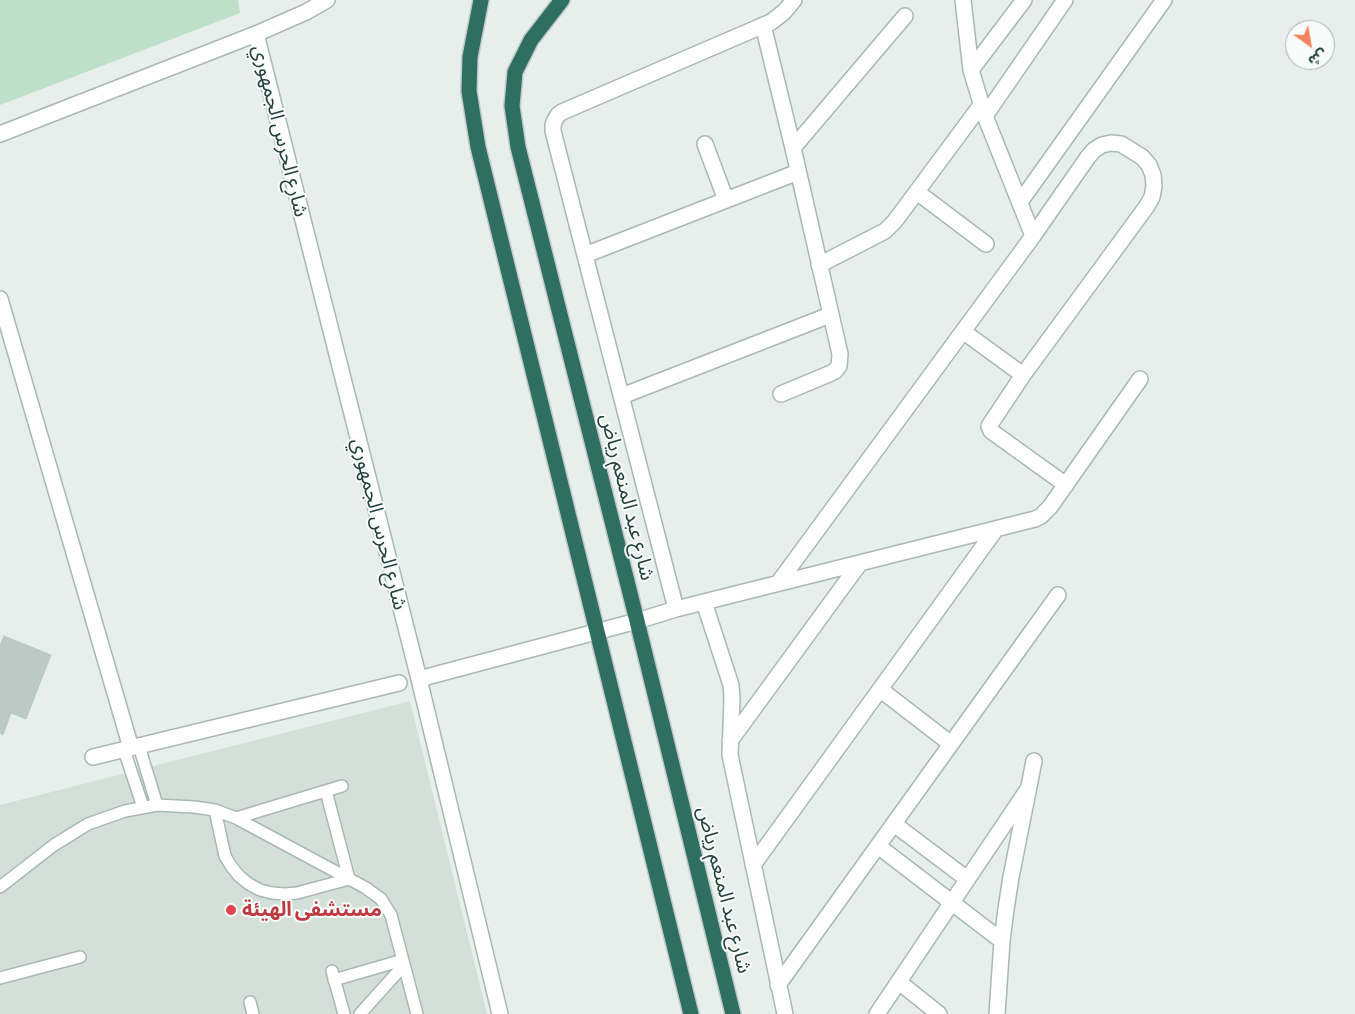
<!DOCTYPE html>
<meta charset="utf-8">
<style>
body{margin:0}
#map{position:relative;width:1355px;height:1014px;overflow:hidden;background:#e6efeb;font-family:"Alegreya Sans","Noto Sans Arabic",sans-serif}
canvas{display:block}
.north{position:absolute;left:1285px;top:20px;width:50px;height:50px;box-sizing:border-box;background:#f7fbf9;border:1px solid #a3b1ad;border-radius:50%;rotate:148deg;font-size:14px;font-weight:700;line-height:20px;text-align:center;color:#24423a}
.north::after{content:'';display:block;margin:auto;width:18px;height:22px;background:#f4845f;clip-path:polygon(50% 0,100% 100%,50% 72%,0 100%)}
</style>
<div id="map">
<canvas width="1355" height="1014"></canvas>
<div class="north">ش</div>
</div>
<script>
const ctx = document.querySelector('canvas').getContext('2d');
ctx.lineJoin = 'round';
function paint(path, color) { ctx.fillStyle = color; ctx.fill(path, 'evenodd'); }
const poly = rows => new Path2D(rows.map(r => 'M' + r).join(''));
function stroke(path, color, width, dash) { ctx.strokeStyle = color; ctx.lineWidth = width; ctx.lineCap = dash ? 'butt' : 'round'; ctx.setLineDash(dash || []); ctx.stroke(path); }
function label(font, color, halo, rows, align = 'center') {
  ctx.font = font + ' "Alegreya Sans","Noto Sans Arabic",sans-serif'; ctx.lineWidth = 4; ctx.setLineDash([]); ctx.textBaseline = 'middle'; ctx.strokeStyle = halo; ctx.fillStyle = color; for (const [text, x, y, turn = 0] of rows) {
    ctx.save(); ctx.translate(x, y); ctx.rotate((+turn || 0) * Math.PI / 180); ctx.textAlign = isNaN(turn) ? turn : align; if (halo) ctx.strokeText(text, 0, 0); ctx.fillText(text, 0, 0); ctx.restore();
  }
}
const built = poly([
 [410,701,487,1014,0,1014,0,805]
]);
const green = poly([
 [0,0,238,0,240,13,0,105]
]);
const building = poly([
 [4,636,51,655,26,719,11,713,3,735,0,733,0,646,4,636]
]);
const lane = poly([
 [139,746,157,805],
 [124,750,143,807],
 [215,810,225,856,231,866,239,876,249,884,260,890,272,893,285,894,297,893,349,879,326,791],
 [236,818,342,786],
 [0,887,54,845,88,824,125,811,157,805,194,807,215,810,236,818,366,888,381,899,391,915,417,1014],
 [332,971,344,1014],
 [0,978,80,957],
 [334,980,403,960],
 [250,1002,253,1014],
 [360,1014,404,965]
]);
const street = poly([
 [963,0,971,70,985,116,1033,236],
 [763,25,793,148,840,354,839,366,835,371,829,374,781,394],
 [256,34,419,679,500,1014],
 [971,70,1024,0],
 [985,116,1065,0],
 [0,134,256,34,306,12,327,0],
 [705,144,726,200],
 [793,148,905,16],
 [917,192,986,244],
 [1020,202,1164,0],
 [585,255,798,172],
 [819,265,885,231,895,221,981,105],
 [0,299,131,748],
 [964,332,1023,375],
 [622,396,830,315],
 [779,582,1033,236,1088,157,1094,150,1102,145,1111,143,1121,144,1142,157,1149,165,1153,175,1154,186,1152,197,1147,206,1023,375,989,426,991,431,1066,485],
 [704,602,731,685,732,698,730,755,785,1014],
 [676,609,553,131,553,125,555,120,558,115,562,112,771,22,784,12,794,0],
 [419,679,637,621,676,609,1035,519,1041,516,1050,507,1140,379],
 [881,690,951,744],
 [730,741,860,563],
 [93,757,399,683],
 [894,824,967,879],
 [878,846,1002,941],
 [753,865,996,529],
 [899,982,939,1014],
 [778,985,1058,595],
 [877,1014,1028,789],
 [997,1014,1002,941,1006,909,1011,877,1034,761]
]);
const highway = poly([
 [481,0,470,57,469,91,478,147,691,1014],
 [562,0,531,40,515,72,512,106,518,147,637,621,733,1014]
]);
const markers = [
 [231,910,6,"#e0444e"]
];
const streetNames = [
 ["شارع الحرس الجمهوري",280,131,76],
 ["شارع عبد المنعم رياض",627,497,76],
 ["شارع الحرس الجمهوري",379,524,76],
 ["شارع عبد المنعم رياض",724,890,76]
];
const healthNames = [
 ["مستشفى الهيئة",242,910]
];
paint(built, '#d4dfda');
paint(green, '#bfe0c8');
paint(building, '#bbcac4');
stroke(building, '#b8c9c2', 1);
stroke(lane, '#a8b8b2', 14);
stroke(street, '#a8b8b2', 18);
stroke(highway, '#c2cac8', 18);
stroke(lane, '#fff', 11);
stroke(street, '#fff', 15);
stroke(highway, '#2f6f62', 15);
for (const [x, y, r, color] of markers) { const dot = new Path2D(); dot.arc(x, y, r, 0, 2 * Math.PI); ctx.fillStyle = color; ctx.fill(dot); stroke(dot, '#f7fbf9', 2); }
label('20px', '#24423a', '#f7fbf9', streetNames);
label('bold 20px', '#be3a42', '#f7fbf9', healthNames, 'left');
</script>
